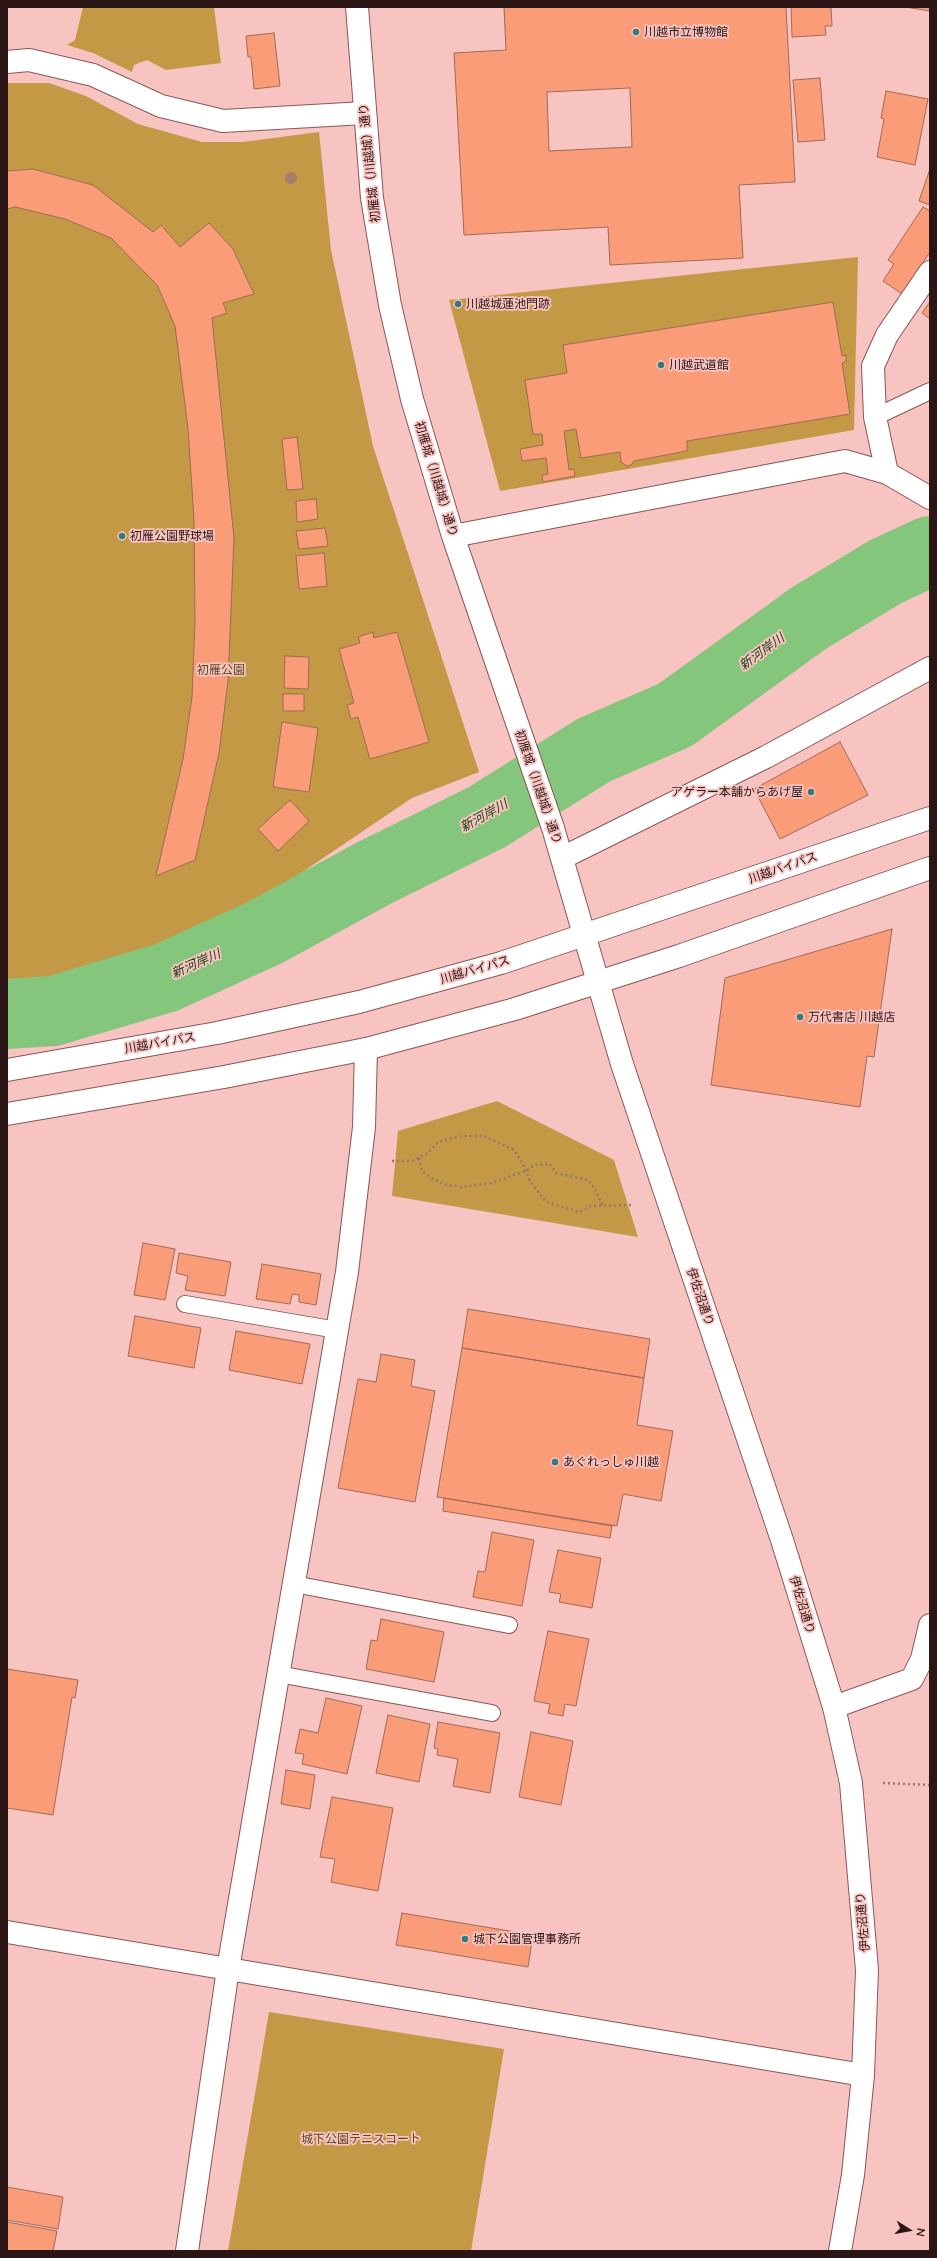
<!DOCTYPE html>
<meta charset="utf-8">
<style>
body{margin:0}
#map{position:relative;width:937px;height:2258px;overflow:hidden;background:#f7c4c2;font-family:Mulish,sans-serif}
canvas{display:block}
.frame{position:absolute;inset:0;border:8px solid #2c1615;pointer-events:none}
.north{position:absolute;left:889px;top:2210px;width:40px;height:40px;-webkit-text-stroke:3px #f7c4c2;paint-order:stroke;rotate:101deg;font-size:11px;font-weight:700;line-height:16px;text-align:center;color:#2c1615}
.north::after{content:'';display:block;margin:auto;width:14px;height:18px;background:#2c1615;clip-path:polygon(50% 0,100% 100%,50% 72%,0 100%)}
</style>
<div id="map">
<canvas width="937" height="2258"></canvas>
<div class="frame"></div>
<div class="north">N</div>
</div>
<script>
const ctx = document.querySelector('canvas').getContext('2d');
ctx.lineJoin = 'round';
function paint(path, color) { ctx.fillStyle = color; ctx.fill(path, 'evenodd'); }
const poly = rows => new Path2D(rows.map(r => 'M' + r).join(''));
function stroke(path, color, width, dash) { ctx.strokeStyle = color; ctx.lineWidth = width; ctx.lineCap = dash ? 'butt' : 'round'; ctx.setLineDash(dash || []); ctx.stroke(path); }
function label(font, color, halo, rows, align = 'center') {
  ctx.font = font + ' Mulish,"Noto Sans JP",sans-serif'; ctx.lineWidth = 3.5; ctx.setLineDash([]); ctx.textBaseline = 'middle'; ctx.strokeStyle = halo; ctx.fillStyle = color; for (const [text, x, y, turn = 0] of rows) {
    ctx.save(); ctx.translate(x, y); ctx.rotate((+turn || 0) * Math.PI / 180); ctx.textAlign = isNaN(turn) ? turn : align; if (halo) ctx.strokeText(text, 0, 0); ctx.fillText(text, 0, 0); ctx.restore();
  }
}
const green = poly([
 [83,7,214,7,221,63,166,70,147,60,134,65,132,72,93,53,67,45,75,40],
 [7,83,49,83,86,96,138,124,202,142,243,142,319,132,331,250,373,446,479,772,412,798,264,898,117,974,8,995],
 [858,257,854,430,500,491,449,300],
 [497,1101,614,1160,638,1237,392,1196,398,1131],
 [269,2012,504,2049,471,2251,228,2251]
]);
const river = poly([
 [7,1014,53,1011,165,978,264,933,374,873,487,817,594,750,675,715,809,618,885,572,930,551]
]);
const building = poly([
 [504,7,786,7,795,182,739,185,743,258,610,265,608,227,464,235,454,53,506,50,504,7],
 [630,88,632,147,549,151,547,92,630,88],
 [791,7,831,7,832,26,825,26,826,35,792,37,791,7],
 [905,7,930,7,930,11,905,7],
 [274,33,280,86,254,89,251,57,248,57,246,36,274,33],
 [820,78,825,140,798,142,793,80,820,78],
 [886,91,928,99,915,165,877,157,884,119,881,118,886,91],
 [33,169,93,185,153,232,161,225,180,247,209,223,233,249,254,294,223,303,227,313,212,318,234,538,228,681,219,753,195,860,156,876,183,759,192,697,195,621,194,520,188,428,175,326,157,285,111,238,65,219,15,207,7,209,7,171,33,169],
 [930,169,930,205,919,201,930,169],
 [923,207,930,211,930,252,902,294,883,281,894,264,888,260,923,207],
 [833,302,842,356,846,355,846,361,842,363,850,414,687,441,687,451,634,461,631,465,627,466,621,462,620,452,581,458,576,429,564,431,569,470,574,469,575,476,543,482,542,475,548,474,546,458,522,461,520,449,543,445,542,434,533,434,525,380,567,373,563,345,833,302],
 [930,302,930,319,922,313,930,302],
 [297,437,303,489,287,490,282,439,297,437],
 [316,499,318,519,297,522,296,501,316,499],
 [325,528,328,546,299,549,296,531,325,528],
 [324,553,327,586,299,589,296,556,324,553],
 [373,632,374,638,397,632,429,742,370,759,358,717,351,719,347,705,354,703,339,649,360,643,358,637,373,632],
 [285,656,309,657,308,689,284,688,285,656],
 [283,694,304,694,304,711,283,711,283,694],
 [282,722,318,728,309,792,273,787,282,722],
 [840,742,868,795,780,839,754,789,840,742],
 [290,800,309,821,278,851,258,829,290,800],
 [892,929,874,1057,867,1056,860,1107,711,1085,725,978,892,929],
 [143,1243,175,1249,165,1300,134,1295,143,1243],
 [179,1253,231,1262,225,1296,185,1290,188,1276,176,1273,179,1253],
 [262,1264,321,1274,316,1305,299,1302,299,1295,292,1294,290,1304,256,1299,262,1264],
 [468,1309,650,1339,644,1378,462,1348,468,1309],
 [135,1316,201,1328,194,1368,128,1356,135,1316],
 [236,1331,310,1344,302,1384,229,1370,236,1331],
 [462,1348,644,1378,637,1425,673,1431,661,1501,623,1494,617,1526,437,1497,462,1348],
 [381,1354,415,1360,411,1386,435,1391,415,1502,338,1488,358,1379,376,1382,381,1354],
 [444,1498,612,1526,610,1538,443,1511,444,1498],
 [492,1532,534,1540,522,1606,473,1597,478,1571,485,1572,492,1532],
 [558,1550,601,1558,592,1608,559,1602,561,1594,549,1592,558,1550],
 [381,1619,444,1632,434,1682,366,1669,371,1640,377,1641,381,1619],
 [548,1631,589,1639,576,1706,565,1704,563,1716,548,1713,550,1704,534,1701,548,1631],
 [7,1669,78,1680,75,1698,72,1697,53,1815,7,1808,7,1669],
 [326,1698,362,1706,347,1774,302,1764,304,1754,295,1753,300,1729,318,1733,326,1698],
 [388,1715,430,1724,419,1782,376,1773,388,1715],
 [438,1722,500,1733,490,1793,453,1786,458,1759,437,1755,438,1749,434,1748,438,1722],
 [531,1732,573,1741,561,1805,519,1797,531,1732],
 [286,1770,315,1775,310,1809,281,1804,286,1770],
 [332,1797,393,1808,378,1891,331,1882,335,1859,320,1857,332,1797],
 [402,1913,533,1935,528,1967,396,1945,402,1913],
 [7,2187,63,2197,58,2229,7,2220,7,2187],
 [7,2222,57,2231,53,2251,7,2251,7,2222]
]);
const path = poly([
 [419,1158,422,1171,433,1179,447,1185,462,1187,491,1183,526,1171,534,1165,550,1164,556,1173,588,1180,595,1189,602,1205],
 [392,1161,412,1161,428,1153,438,1142,462,1136,484,1136,514,1150,523,1164,530,1181,546,1202,580,1212,591,1206,634,1205],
 [883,1783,930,1785]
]);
const service = poly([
 [875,417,930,391],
 [185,1304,337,1330],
 [294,1584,509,1625],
 [278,1674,492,1713]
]);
const minor = poly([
 [7,62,29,60,93,75,161,106,223,121,365,113],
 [887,473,875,417,873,366,887,335,930,272],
 [562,858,766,757,930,668],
 [834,1707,912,1679,922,1659,930,1625],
 [7,1932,863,2075],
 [187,2251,228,1969,347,1272,364,1127,366,1049]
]);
const tertiary = poly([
 [357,7,372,198,390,305,412,399,453,536,553,828,622,1064,782,1540,834,1707,851,1783,867,1970,863,2075,853,2175,840,2251],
 [453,536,845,461,887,473,930,498]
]);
const trunk = poly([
 [7,1070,217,1033,359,1002,501,963,930,818],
 [7,1114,224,1077,366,1049,515,1009,679,956,930,868]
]);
const trees = [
 [291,178]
];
const markers = [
 [636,32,4,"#327b80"],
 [458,304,4,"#327b80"],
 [661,365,4,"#327b80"],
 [122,536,4,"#327b80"],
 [811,792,4,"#327b80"],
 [800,1017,4,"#327b80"],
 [555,1462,4,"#327b80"],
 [465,1939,4,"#327b80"]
];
const poiNames = [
 ["川越市立博物館",644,32],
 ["川越城蓮池門跡",466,304],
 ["川越武道館",669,365],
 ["初雁公園野球場",130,536],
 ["アゲラー本舗からあげ屋",803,792,"right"],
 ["万代書店 川越店",808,1017],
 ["あぐれっしゅ川越",563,1462],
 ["城下公園管理事務所",473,1939]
];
const streetNames = [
 ["初雁城（川越城）通り",370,163,-96],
 ["初雁城（川越城）通り",436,479,73],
 ["初雁城（川越城）通り",538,787,71],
 ["川越バイパス",783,868,-19],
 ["川越バイパス",475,970,-16],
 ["川越バイパス",160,1043,-10],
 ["伊佐沼通り",700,1297,71],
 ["伊佐沼通り",802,1605,73],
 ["伊佐沼通り",863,1922,-95]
];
const parkNames = [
 ["初雁公園",221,670],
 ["城下公園テニスコート",361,2139]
];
const waterNames = [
 ["新河岸川",762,652,-36],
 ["新河岸川",484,816,-29],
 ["新河岸川",196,964,-24]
];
paint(green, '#c49945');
stroke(river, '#84c67c', 70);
paint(building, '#fa9c78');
stroke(building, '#9e6b57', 1);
stroke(service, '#8c5655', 18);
stroke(minor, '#8c5655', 24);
stroke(tertiary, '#8c5655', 24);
stroke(trunk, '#8c5655', 24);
stroke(path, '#9b7573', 2.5, [2, 3]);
stroke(service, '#fff', 16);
stroke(minor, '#fff', 22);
stroke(tertiary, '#fff', 22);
stroke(trunk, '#fff', 22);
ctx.fillStyle = '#a17f68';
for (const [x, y] of trees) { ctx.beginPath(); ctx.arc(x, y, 6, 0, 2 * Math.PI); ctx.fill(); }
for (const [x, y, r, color] of markers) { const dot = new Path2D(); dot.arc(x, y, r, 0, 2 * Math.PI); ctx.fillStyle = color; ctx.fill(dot); stroke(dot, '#f7c4c2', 1.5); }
label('12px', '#2c1615', '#f7c4c2', poiNames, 'left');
label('12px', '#2c1615', '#f7c4c2', streetNames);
label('12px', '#5a461f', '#f7c4c2', parkNames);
label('italic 13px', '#174412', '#f7c4c2', waterNames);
</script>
